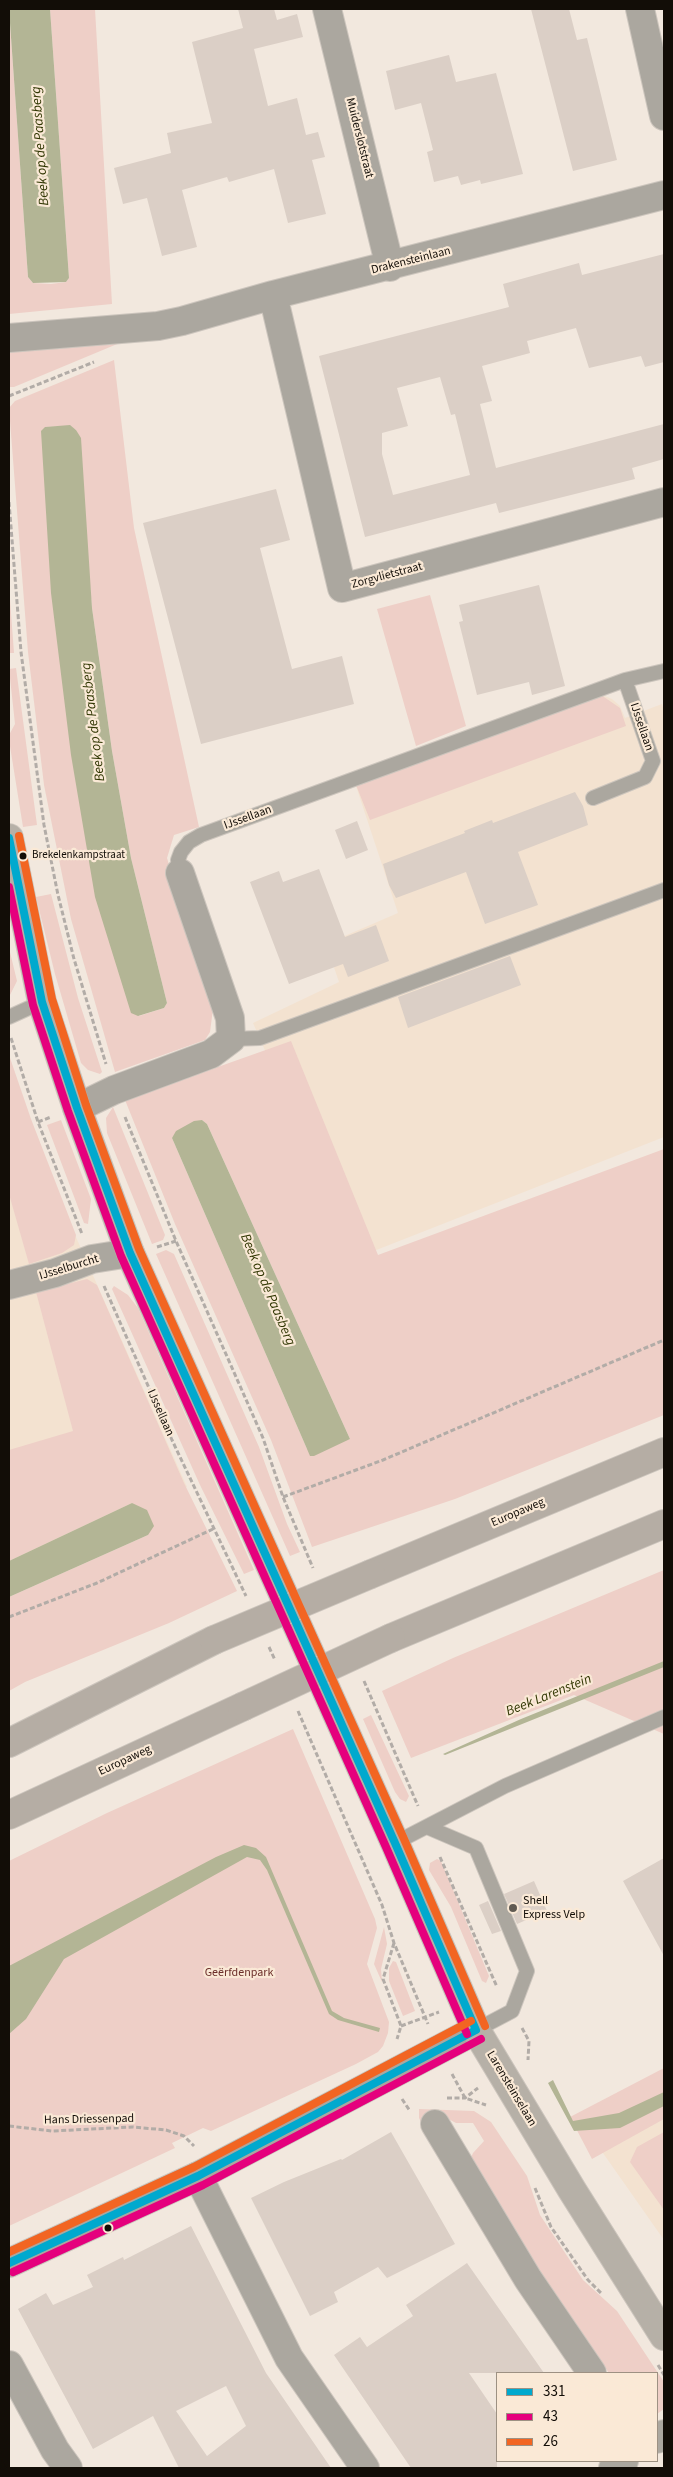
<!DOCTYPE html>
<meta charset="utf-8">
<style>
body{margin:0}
#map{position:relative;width:673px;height:2477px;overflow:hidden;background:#f2e8de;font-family:"Source Sans 3",sans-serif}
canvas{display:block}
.frame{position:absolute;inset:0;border:10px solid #120d07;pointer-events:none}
.legend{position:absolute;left:496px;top:2372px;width:162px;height:90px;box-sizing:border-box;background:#fae9d6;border:1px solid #9d9183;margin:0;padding:6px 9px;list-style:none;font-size:15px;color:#120d07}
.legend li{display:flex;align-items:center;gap:10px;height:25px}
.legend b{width:25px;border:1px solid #9d9183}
</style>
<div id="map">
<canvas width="673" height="2477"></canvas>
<div class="frame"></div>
<ul class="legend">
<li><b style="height:6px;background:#00a9ce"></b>331</li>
<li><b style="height:6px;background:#e5007d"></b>43</li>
<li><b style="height:6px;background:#f26522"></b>26</li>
</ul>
</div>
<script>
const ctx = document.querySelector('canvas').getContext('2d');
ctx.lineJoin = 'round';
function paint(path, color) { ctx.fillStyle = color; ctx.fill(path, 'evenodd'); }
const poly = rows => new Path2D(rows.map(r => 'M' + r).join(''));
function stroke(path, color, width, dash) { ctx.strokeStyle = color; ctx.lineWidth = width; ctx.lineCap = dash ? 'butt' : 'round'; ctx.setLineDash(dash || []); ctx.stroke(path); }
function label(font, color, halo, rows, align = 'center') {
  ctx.font = font + ' "Source Sans 3",sans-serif'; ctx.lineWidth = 4.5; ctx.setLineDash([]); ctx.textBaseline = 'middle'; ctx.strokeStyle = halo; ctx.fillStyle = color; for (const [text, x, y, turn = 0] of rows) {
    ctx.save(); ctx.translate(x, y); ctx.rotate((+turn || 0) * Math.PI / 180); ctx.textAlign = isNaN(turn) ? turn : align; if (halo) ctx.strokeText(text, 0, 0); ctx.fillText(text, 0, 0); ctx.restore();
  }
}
const built = poly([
 [602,695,612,699,620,706,625,718,662,704,664,711,664,1137,356,1258,253,1023,339,982,326,944,398,913,356,786],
 [9,1056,30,1120,75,1235,187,1487,9,1562],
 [664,2071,664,2240,577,2116]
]);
const green = poly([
 [9,9,28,277,33,283,51,284,66,282,69,278,50,9,95,9,112,304,9,314],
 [122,342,14,387,9,387,9,348],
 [114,360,134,528,199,827,174,835,167,858,213,1009,210,1032,205,1040,115,1072,71,919,44,785,28,652,9,408,15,401],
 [70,426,76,430,92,608,112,751,131,858,167,1003,164,1008,139,1016,45,427],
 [9,586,14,653,9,653],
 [430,595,466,726,416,746,377,609],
 [16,668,37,825,23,827,9,740,9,735,15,724,9,669],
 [601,695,620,708,626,726,370,820,356,785],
 [51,894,78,998,102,1072,100,1074,88,1070,81,1063,55,974,36,897],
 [9,948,17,981,10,995,9,995],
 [291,1041,378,1255,664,1149,664,1415,455,1499,312,1547,271,1440,175,1224,125,1100],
 [202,1120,207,1124,350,1439,307,1449,172,1138],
 [9,1055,31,1119,76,1235,74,1245,62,1253,29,1264,9,1194],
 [113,1107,165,1235,163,1240,152,1244,107,1133,106,1118],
 [61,1120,91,1199,88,1224,84,1223,47,1125],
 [166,1250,174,1254,259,1447,287,1524,300,1552,290,1556,156,1254],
 [87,1279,97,1285,184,1483,237,1591,169,1623,25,1682,9,1691,9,1597,148,1535,132,1503,9,1561,9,1450,73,1431,36,1292],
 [114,1286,128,1295,138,1308,254,1570,244,1574,200,1485,112,1289],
 [664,1570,664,1734,574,1695,411,1758,382,1691,453,1658],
 [371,1715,409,1796,406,1802,400,1799,395,1792,363,1719],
 [293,1729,375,1919,377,1928,367,1964,389,2022,388,2033,383,2046,378,2052,356,2064,211,2131,203,2128,172,2143,175,2148,9,2226,9,1861,107,1813],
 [437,1859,441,1861,489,1976,486,1983,482,1981,451,1907,429,1870,430,1863],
 [384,1927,387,1944,381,1969,382,1982,374,1964],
 [393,1961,396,1962,415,2011,403,2016,389,1981,389,1968],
 [664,2068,664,2119,592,2159,570,2117],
 [419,2109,474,2111,491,2122,527,2176,540,2215,583,2280,617,2311,664,2382,664,2409,657,2414,657,2373,609,2373,523,2251,470,2160,473,2153,484,2141,473,2123,456,2123,441,2115,422,2124,419,2118],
 [664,2132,664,2210,630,2162,637,2147]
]);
const water = poly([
 [9,9,50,9,69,278,66,282,33,283,28,277],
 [70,425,76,430,81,438,92,608,112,751,131,858,167,1003,164,1008,138,1016,131,1013,95,897,71,755,51,593,41,431,45,427],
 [202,1120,207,1124,350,1439,314,1456,310,1456,307,1449,172,1138,176,1131,194,1121],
 [132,1503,147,1510,154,1526,148,1535,9,1597,9,1561],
 [664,1661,664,1667,445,1755,443,1754,521,1719],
 [244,1845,256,1848,266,1857,332,2011,344,2018,380,2028,379,2032,338,2020,329,2014,267,1870,260,1860,247,1857,64,1959,26,2019,9,2034,9,1966,216,1857],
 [553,2080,573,2121,619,2113,664,2092,664,2106,620,2128,574,2131,548,2083]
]);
const building = poly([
 [238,9,274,9,277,20,297,14,303,37,254,49,268,106,297,98,306,135,318,132,325,157,312,160,326,214,288,223,274,169,229,182,227,177,182,190,197,247,162,256,147,198,123,204,114,168,171,153,167,133,212,123,192,42,243,28],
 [531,9,569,9,577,40,587,38,617,160,573,171],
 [449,55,456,82,496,73,523,174,481,184,480,180,461,185,458,176,434,182,427,152,433,150,421,103,395,110,386,71],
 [664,254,664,362,645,367,641,356,589,368,576,328,527,341,530,353,482,366,492,401,480,404,496,468,664,424,664,459,632,468,635,479,499,513,496,503,365,537,319,356,509,307,503,284,579,263,582,275],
 [440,377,451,415,455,414,470,475,393,495,382,454,382,433,408,426,397,388],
 [276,489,290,540,260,548,292,669,342,656,354,704,201,744,143,523],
 [539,585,565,686,532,695,529,682,477,695,459,622,463,621,459,605],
 [575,792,583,806,588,825,518,852,538,905,485,924,466,872,396,898,389,885,383,864,465,833,464,831,492,820,493,823],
 [357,821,368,850,346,859,335,830],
 [319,869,345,937,376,925,389,961,348,977,343,964,289,984,250,882,279,871,283,882],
 [510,956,521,985,408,1028,398,997],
 [664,1858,664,1956,623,1881],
 [534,1881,547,1911,517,1924,504,1894],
 [488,1901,501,1931,492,1934,479,1905],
 [391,2132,455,2244,387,2278,378,2267,334,2292,338,2302,310,2316,251,2198,284,2182,341,2159,342,2160],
 [191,2226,266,2373,331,2468,179,2468,153,2416,93,2449,18,2309,46,2293,53,2305,93,2287,87,2275,123,2257,124,2260],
 [226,2386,246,2426,207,2456,176,2411],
 [467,2263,544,2373,469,2373,497,2414,497,2468,411,2468,334,2355,360,2337,367,2347,413,2316,406,2305]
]);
const path = poly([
 [9,396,94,362],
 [9,502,21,652,44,825,58,895,74,959,106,1064],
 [11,1038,38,1122,82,1234],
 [125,1117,176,1241,263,1438,283,1497,313,1568],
 [38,1122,51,1117],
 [157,1247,176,1241],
 [104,1286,172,1440,246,1596],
 [283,1497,383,1460,664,1340],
 [9,1617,97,1583,213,1529],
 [269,1647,275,1660],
 [364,1681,418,1806],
 [298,1711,382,1905,394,1943,428,2024],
 [440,1857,497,1987],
 [394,1943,383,1979,401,2026,397,2039],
 [401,2026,439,2012],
 [522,2028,529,2041,528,2060],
 [452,2074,465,2098,486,2105],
 [447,2098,465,2098,478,2088],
 [402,2099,410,2111],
 [9,2126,52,2131,133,2127,166,2130,184,2136,194,2146],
 [535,2188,551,2227,588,2280,601,2293],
 [658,2365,664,2375]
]);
const service = poly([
 [593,798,645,777,653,761,625,680],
 [180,873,178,860,181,852,189,842,201,835,625,680,664,671],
 [9,1017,42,1002],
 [231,1039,260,1038,664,890],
 [427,1827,476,1848,527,1971,512,2011,476,2030],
 [395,1843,505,1786,664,1717]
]);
const minor = poly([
 [327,9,390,267],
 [640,9,664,116],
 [273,295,342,588,664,502],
 [9,338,158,326,182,321,273,295,664,195],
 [77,1108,114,1090,211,1054,231,1039,230,1018,180,873],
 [9,1285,55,1273,92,1259,130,1253],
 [435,2124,528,2279,592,2373],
 [198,2176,289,2358,365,2468],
 [9,2365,55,2450,68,2468],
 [657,2439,664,2434],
 [613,2468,624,2461]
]);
const tertiary = poly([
 [9,2263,198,2176,476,2030]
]);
const secondary = poly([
 [9,838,42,1002,77,1108,130,1253,395,1843,476,2030,572,2190,664,2336]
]);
const motorway = poly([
 [371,1574,664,1452],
 [391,1638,664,1524],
 [9,1743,214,1640],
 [9,1815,242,1707]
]);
const motorwayBridge = poly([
 [214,1640,371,1574],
 [242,1707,391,1638]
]);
const bus1 = poly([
 [9,838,42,1002,77,1108,130,1253,395,1843,476,2030],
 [9,2263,198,2176,476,2030]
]);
const bus2 = poly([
 [9,887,33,1005,68,1111,121,1256,386,1847,467,2034],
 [13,2272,203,2185,481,2039]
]);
const bus3 = poly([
 [19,836,52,999,86,1105,139,1249,404,1839,485,2026],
 [9,2252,194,2167,471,2021]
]);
const markers = [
 [23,856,4.5,"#120d07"],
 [513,1908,5,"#605a52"],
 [108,2228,4.5,"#120d07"]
];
const busNames = [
 ["Brekelenkampstraat",32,856]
];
const streetNames = [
 ["Muiderslotstraat",359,138,76],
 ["Drakensteinlaan",411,261,-14],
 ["Zorgvlietstraat",387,576,-15],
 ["IJssellaan",641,727,71],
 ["IJssellaan",248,818,-20],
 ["IJsselburcht",69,1268,-17],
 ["IJssellaan",160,1413,66],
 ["Europaweg",518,1513,-23],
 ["Europaweg",125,1761,-25],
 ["Larensteinselaan",511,2089,59],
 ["Hans Driessenpad",89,2120,-1]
];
const poiNames = [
 ["Shell",523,1901],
 ["Express Velp",523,1915]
];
const parkNames = [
 ["Geërfdenpark",239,1973]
];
const waterNames = [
 ["Beek op de Paasberg",41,146,-94],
 ["Beek op de Paasberg",94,722,-97],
 ["Beek op de Paasberg",267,1290,67],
 ["Beek Larenstein",549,1696,-22]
];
paint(built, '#f3e2d0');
paint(green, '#eecfc7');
paint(water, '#b3b595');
paint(building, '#dbcfc6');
stroke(service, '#ccc5bd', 16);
stroke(minor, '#ccc5bd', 30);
stroke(tertiary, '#ccc5bd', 30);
stroke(secondary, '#ccc5bd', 30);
stroke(motorway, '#ccc5bd', 30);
stroke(path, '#b2aca7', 3, [5, 2.5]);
stroke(service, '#aba79f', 14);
stroke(minor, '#aba79f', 28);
stroke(tertiary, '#aba79f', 28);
stroke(secondary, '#b6b0a7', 28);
stroke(motorway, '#b5ada4', 28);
stroke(motorwayBridge, '#ccc5bd', 30, []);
stroke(motorwayBridge, '#b5ada4', 28);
stroke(bus1, '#00a9ce', 8);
stroke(bus2, '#e5007d', 8);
stroke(bus3, '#f26522', 8);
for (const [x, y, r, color] of markers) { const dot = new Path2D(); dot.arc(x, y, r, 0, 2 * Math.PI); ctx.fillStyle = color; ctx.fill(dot); stroke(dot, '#fae9d6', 2); }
label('11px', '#120d07', '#fae9d6', busNames, 'left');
label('12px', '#120d07', '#fae9d6', streetNames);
label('12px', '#120d07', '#fae9d6', poiNames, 'left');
label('12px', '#6b2e29', '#fae9d6', parkNames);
label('italic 14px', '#303602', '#fae9d6', waterNames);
</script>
